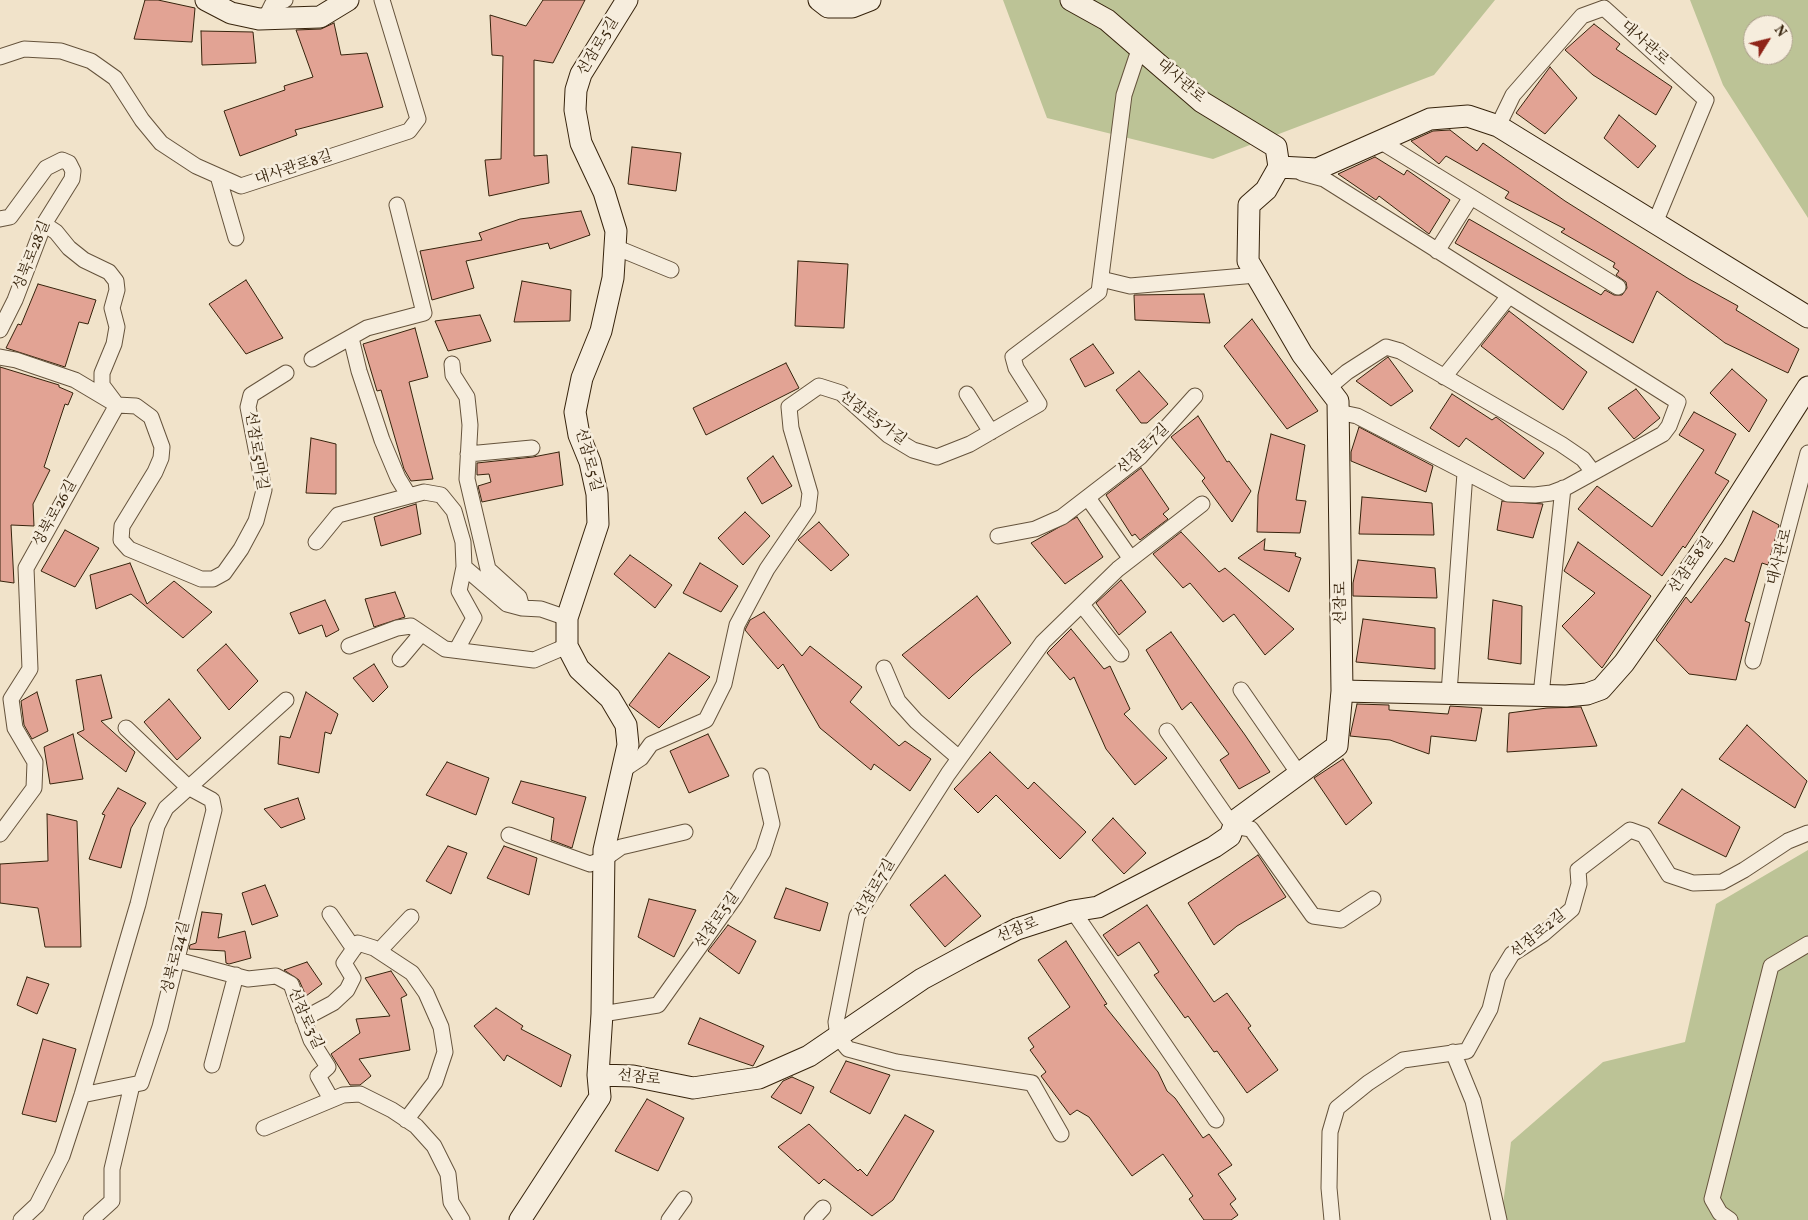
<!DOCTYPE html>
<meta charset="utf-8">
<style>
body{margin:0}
#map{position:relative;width:1808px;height:1220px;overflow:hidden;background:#f1e3ca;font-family:Vollkorn,serif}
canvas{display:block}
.north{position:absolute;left:1743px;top:15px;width:50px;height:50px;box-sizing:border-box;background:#f6eddd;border:1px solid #a99c89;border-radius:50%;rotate:54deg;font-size:14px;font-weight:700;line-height:20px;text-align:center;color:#36230c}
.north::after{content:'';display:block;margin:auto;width:18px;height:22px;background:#8f2418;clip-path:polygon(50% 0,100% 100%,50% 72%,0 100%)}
</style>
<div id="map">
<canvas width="1808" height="1220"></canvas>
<div class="north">N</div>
</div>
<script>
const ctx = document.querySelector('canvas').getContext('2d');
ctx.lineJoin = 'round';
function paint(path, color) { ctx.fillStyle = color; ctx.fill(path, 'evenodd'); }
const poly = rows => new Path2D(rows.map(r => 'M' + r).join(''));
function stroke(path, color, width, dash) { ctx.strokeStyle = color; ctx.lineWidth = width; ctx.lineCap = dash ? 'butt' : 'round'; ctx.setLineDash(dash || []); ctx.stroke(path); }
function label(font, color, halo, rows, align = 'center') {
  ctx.font = font + ' Vollkorn,"Noto Serif KR",serif'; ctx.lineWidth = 5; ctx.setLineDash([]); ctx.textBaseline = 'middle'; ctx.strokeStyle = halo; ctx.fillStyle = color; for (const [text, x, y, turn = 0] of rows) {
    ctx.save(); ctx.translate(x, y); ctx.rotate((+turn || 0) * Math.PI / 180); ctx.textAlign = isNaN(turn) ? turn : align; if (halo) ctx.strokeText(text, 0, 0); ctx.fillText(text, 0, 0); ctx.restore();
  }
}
const green = poly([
 [1003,0,1495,0,1434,75,1213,159,1047,118],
 [1690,0,1808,0,1808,218,1723,85],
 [1753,25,1783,25,1783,55,1753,55],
 [1808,850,1808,1220,1501,1220,1511,1142,1603,1062,1685,1042,1716,904]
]);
const building = poly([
 [145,0,158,0,195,8,192,42,134,39,145,0],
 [543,0,585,0,553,63,534,60,534,156,547,155,549,183,489,196,485,160,501,159,503,56,492,55,490,15,526,26,543,0],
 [334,23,341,55,367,53,383,107,295,130,297,135,240,156,224,111,285,90,284,86,313,77,296,30,321,29,334,23],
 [1594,24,1620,44,1616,49,1672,87,1656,115,1593,75,1565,50,1594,24],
 [201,31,253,32,256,63,202,65,201,31],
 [1550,67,1577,98,1545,134,1516,113,1550,67],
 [1619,115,1656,146,1638,168,1604,138,1619,115],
 [1450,130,1477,151,1483,143,1565,201,1689,279,1738,306,1736,310,1799,349,1788,373,1725,343,1657,291,1633,343,1455,243,1469,219,1601,295,1605,290,1614,295,1622,295,1627,288,1626,282,1616,275,1619,271,1613,267,1615,263,1561,232,1565,229,1505,198,1509,192,1446,156,1439,164,1411,141,1433,131,1450,130],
 [632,147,681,153,676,191,628,184,632,147],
 [1375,157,1404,175,1407,170,1450,200,1429,234,1379,196,1376,200,1338,174,1375,157],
 [581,211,590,235,550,249,548,243,466,261,474,288,432,300,420,251,482,240,479,233,520,219,581,211],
 [798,261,848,264,844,328,795,326,798,261],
 [246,280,283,338,246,354,209,304,246,280],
 [522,281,571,290,570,321,514,322,522,281],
 [38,284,96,300,88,324,79,322,65,367,6,348,18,324,21,325,38,284],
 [1204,294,1210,323,1135,320,1134,295,1204,294],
 [1509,311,1587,372,1563,410,1481,346,1509,311],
 [480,315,491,341,448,351,435,321,480,315],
 [1252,319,1318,411,1287,429,1224,346,1252,319],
 [415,328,428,377,409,382,433,479,411,481,404,469,381,390,377,391,363,344,415,328],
 [1093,344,1114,373,1085,387,1070,359,1093,344],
 [1388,357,1413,391,1391,406,1356,381,1388,357],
 [786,363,799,388,706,435,693,408,786,363],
 [0,367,59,385,59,387,73,393,68,405,65,404,44,467,50,470,33,504,34,526,11,525,14,583,0,581,0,367],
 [1732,369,1767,400,1749,432,1710,393,1732,369],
 [1139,371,1168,404,1147,423,1141,423,1116,390,1139,371],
 [1636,389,1660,418,1634,439,1608,408,1636,389],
 [1452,394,1492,420,1496,417,1544,453,1524,479,1466,438,1459,447,1430,428,1452,394],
 [1694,412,1736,434,1715,473,1729,481,1685,548,1683,546,1662,576,1578,509,1597,486,1652,527,1704,450,1679,435,1694,412],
 [1198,416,1227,462,1229,461,1251,491,1232,522,1202,481,1205,478,1171,437,1198,416],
 [1359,427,1433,466,1426,492,1351,461,1351,452,1359,427],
 [1271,434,1305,445,1296,500,1306,501,1300,533,1257,532,1258,495,1271,434],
 [311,438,336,444,336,494,306,493,311,438],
 [559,452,563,485,482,502,478,486,491,482,489,474,477,475,477,463,533,457,559,452],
 [773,456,792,486,762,504,747,478,773,456],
 [1141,468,1169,509,1163,514,1168,519,1140,540,1135,534,1132,536,1106,495,1141,468],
 [1362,497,1432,503,1434,535,1359,534,1362,497],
 [1502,501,1543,504,1533,538,1497,530,1502,501],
 [416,504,421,534,381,546,374,517,416,504],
 [1753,511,1779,525,1768,565,1762,563,1745,621,1750,623,1736,680,1689,674,1656,640,1686,597,1691,603,1725,558,1734,562,1753,511],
 [745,512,770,536,743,565,718,538,745,512],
 [1077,517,1103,557,1065,584,1031,543,1077,517],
 [819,522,849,555,831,571,798,540,819,522],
 [65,530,99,548,75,587,41,571,65,530],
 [1181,532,1219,572,1225,568,1294,629,1265,655,1234,614,1223,622,1190,583,1183,588,1153,554,1181,532],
 [1265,539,1264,550,1296,553,1295,556,1301,558,1289,592,1238,558,1265,539],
 [1578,542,1651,596,1602,668,1562,626,1595,593,1564,571,1578,542],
 [630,555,672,585,655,608,614,574,630,555],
 [1358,560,1435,568,1437,598,1353,596,1353,583,1358,560],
 [130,563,147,604,174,581,212,612,183,638,131,594,96,609,90,575,130,563],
 [700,563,738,586,721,612,683,593,700,563],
 [1121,580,1146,612,1119,635,1096,603,1121,580],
 [395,592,405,617,374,627,365,599,395,592],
 [977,596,1011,643,972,676,949,699,902,655,977,596],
 [325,600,339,630,326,637,322,625,299,634,290,613,325,600],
 [1493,600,1522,606,1521,664,1488,659,1493,600],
 [764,612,802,656,810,646,862,687,850,702,899,746,905,741,931,759,910,791,874,764,871,770,820,728,783,664,778,669,745,630,750,620,764,612],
 [1363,619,1435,628,1435,669,1356,662,1363,619],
 [1071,629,1104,669,1110,666,1130,709,1124,714,1167,758,1135,785,1106,749,1074,677,1070,680,1047,653,1071,629],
 [1171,632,1245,735,1270,772,1239,789,1220,760,1229,754,1191,702,1182,710,1146,650,1171,632],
 [226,644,258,681,229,710,197,670,226,644],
 [669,653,710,677,659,728,629,705,669,653],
 [374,664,388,687,373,702,353,678,374,664],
 [101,675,112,718,101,721,135,752,126,772,77,733,84,730,76,680,101,675],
 [37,692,48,731,32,739,24,725,21,701,37,692],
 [306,692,338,714,331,734,325,732,319,773,278,764,280,736,290,738,306,692],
 [169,699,201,738,177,760,144,722,169,699],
 [1357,704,1389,705,1389,710,1448,714,1450,706,1482,708,1476,741,1431,736,1429,754,1390,740,1350,736,1357,704],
 [1581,707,1597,746,1507,752,1509,713,1547,708,1581,707],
 [1747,725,1807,781,1795,808,1719,759,1747,725],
 [73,734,83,779,50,784,44,747,73,734],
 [708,734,729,776,689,793,670,751,708,734],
 [990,752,1028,789,1034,782,1086,832,1060,859,996,795,978,813,954,789,990,752],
 [1343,759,1372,803,1346,825,1314,778,1343,759],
 [447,762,489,778,476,815,426,795,447,762],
 [521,781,586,797,572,848,551,840,554,818,512,803,521,781],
 [118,788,146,803,131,828,121,868,89,859,105,815,102,814,118,788],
 [1682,789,1740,827,1726,857,1658,823,1682,789],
 [298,798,305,819,281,828,264,809,298,798],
 [47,814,77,821,81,947,45,947,38,908,0,903,0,864,48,861,47,814],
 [1113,818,1146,853,1124,874,1092,840,1113,818],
 [448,846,467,853,451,894,426,881,448,846],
 [504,846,537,858,529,895,487,878,504,846],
 [1258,855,1286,897,1237,926,1214,945,1188,903,1258,855],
 [945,875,981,916,945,947,910,905,945,875],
 [265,885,278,916,252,925,242,893,265,885],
 [786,888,828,903,820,931,774,918,786,888],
 [649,899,696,910,674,957,638,937,649,899],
 [1147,905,1214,1002,1227,993,1251,1026,1248,1028,1278,1070,1247,1093,1217,1051,1214,1052,1188,1016,1185,1018,1154,975,1159,972,1139,942,1118,956,1103,935,1147,905],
 [202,912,222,914,218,938,245,931,251,958,229,964,226,963,225,951,189,949,190,945,196,943,202,912],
 [728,925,756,941,739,974,708,951,728,925],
 [1066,941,1107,1004,1104,1005,1158,1072,1167,1091,1175,1098,1203,1138,1209,1134,1232,1165,1218,1174,1236,1199,1230,1204,1238,1215,1231,1220,1204,1220,1189,1199,1193,1196,1163,1154,1132,1176,1089,1117,1077,1110,1070,1115,1041,1076,1046,1072,1030,1050,1034,1047,1028,1038,1070,1007,1038,960,1066,941],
 [307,962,322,984,306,996,299,980,284,970,307,962],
 [391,971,407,995,401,998,410,1050,359,1059,371,1076,360,1085,350,1085,331,1054,360,1033,356,1019,390,1016,365,978,391,971],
 [27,977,49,984,37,1014,17,1005,27,977],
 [496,1008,523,1026,521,1029,571,1055,561,1087,507,1055,504,1061,474,1026,496,1008],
 [700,1018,764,1046,753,1066,688,1044,700,1018],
 [43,1039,76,1049,56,1122,22,1114,43,1039],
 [846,1061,890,1075,870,1114,830,1092,846,1061],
 [792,1077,814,1087,801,1114,771,1097,783,1081,792,1077],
 [647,1099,684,1118,658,1171,615,1151,647,1099],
 [905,1115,934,1131,893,1200,872,1216,824,1179,819,1184,778,1147,809,1124,858,1171,860,1169,867,1176,905,1115]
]);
const street = poly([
 [265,19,272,5,285,0],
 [0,57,24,49,61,51,91,61,115,78,142,120,161,143,196,166,241,186,409,131,418,119,382,0],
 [1498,126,1513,95,1582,16,1604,8,1706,100,1655,223],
 [1380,141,1618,287],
 [1302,173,1324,179,1678,402,1669,426,1663,434,1567,487,1551,493,1535,495,1508,494,1357,416,1338,412],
 [218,176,236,238],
 [0,219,10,217,46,168,62,160,69,163,73,171,72,179,44,224,15,300,0,330],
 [615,247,671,270],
 [1437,251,1471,197],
 [1101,279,1130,286,1256,275],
 [351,338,359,371,382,440,398,478,409,496],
 [0,357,16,360,75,380,117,405,136,406,151,417,162,447,161,458,155,472,122,526,121,540,129,549,201,579,213,579,224,573,241,549,256,521,264,490,248,407,251,395,286,373],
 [312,359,367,328,424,313,397,205],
 [452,364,453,375,467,397,470,425,467,479,488,569,519,597,522,608],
 [1444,377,1509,296],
 [1328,388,1347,372,1386,347,1400,351,1561,444,1583,459,1593,472],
 [967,394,991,432],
 [468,454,532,448],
 [1088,498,1131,559],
 [998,536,1035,529,1062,517,1140,457,1195,396],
 [316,542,338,515,424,492,441,495,454,511,463,542,464,567,459,591,474,618,457,649],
 [464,567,507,604,522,608,541,609,567,618],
 [1082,605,1121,654],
 [349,646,397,628,411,626,445,649,534,660,567,646],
 [400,659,421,634],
 [1753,661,1808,453],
 [884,668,898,701,916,721,959,758],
 [1241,690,1299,774],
 [1449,693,1465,473],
 [1541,695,1563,488],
 [1167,731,1233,826,1251,829,1313,916,1341,920,1373,899],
 [620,772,641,758,651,744,706,720,724,684,737,625,767,569,808,509,810,493,791,428,789,407,819,386,841,393,888,435,913,450,937,457,970,444,1039,404,1016,368,1013,357,1099,292,1124,95,1140,47],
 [0,834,34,788,35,762,15,728,11,699,30,669,26,568,117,405,102,385,102,373,114,344,117,327,112,308,117,290,116,281,109,272,84,260,69,248,56,232,44,224],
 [509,835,590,864,604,859,621,847,685,832],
 [1073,911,1216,1120],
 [330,914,354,949],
 [379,951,411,917],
 [177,960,248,979,276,976,291,984,311,1040,328,1067,318,1076,331,1099],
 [602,1014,658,1005,735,897,763,852,772,824,761,776],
 [303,1019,333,1003,347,990,353,978,344,963,358,943,374,948,412,973,426,993,441,1027,445,1052,435,1082,406,1120],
 [1453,1052,1473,1101,1499,1220],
 [212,1065,236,975],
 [82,1095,141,1083,160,1027,214,810,212,800,188,787,126,728],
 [264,1128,343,1095,360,1094,392,1110,416,1126,434,1146,448,1174,451,1202,462,1220],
 [1061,1134,1032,1083,896,1062,848,1049,838,1037,836,1022,857,916,948,774,1043,642,1118,569,1202,504],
 [21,1220,37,1205,62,1156,82,1095,138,904,157,826,166,808,286,700],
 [91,1220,112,1201,112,1169,132,1085],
 [669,1220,684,1199],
 [812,1220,823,1208],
 [1332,1220,1329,1188,1330,1132,1337,1108,1368,1083,1403,1060,1467,1051,1490,1009,1498,977,1512,954,1543,934,1572,909,1579,884,1578,870,1630,830,1644,835,1669,875,1693,883,1722,882,1744,870,1788,841,1808,833],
 [1730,1220,1720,1213,1712,1199,1771,966,1808,944]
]);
const secondary = poly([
 [206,0,231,13,259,19,320,17,348,0],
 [819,0,828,7,852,7,870,0],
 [1071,0,1107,20,1202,102,1276,147,1279,167,1317,169,1430,119,1468,116,1498,126,1808,317],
 [1342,691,1566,696,1587,694,1601,689,1624,663,1712,538,1808,387],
 [598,1075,633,1076,693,1088,759,1078,809,1056,922,979,972,952,1017,929,1073,911,1098,907,1214,847,1230,836,1236,820,1337,746,1342,691,1338,401,1302,354,1248,261,1249,205,1266,190,1279,167],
 [520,1220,600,1097,598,1075,602,1014,604,850,628,745,626,725,610,698,579,669,567,646,567,618,598,524,597,494,590,462,579,435,575,412,582,378,601,331,613,278,616,231,604,192,581,143,575,110,576,90,581,74,627,0]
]);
const streetNames = [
 ["대사관로",1644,44,42],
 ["선잠로5길",599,47,-59],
 ["대사관로",1180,82,41],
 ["대사관로8길",294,169,-18],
 ["성북로28길",33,256,-68],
 ["선잠로5가길",872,419,37],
 ["선잠로7길",1144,450,-44],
 ["선잠로5마길",255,451,81],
 ["선잠로5길",587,460,75],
 ["성북로26길",56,514,-61],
 ["대사관로",1781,557,-75],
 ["선잠로8길",1692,566,-55],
 ["선잠로",1342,603,-90],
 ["선잠로7길",876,889,-60],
 ["선잠로5길",718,921,-55],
 ["선잠로",1018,931,-22],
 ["선잠로2길",1539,935,-39],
 ["성북로24길",177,958,-76],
 ["선잠로3길",304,1019,66],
 ["선잠로",639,1079,7]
];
paint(green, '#bcc396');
paint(building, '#e2a394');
stroke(building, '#36230c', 1);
stroke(street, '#65533c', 17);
stroke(secondary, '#36230c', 23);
stroke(street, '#f6eddd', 15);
stroke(secondary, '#f6eddd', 21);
label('15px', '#36230c', '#f6eddd', streetNames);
</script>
